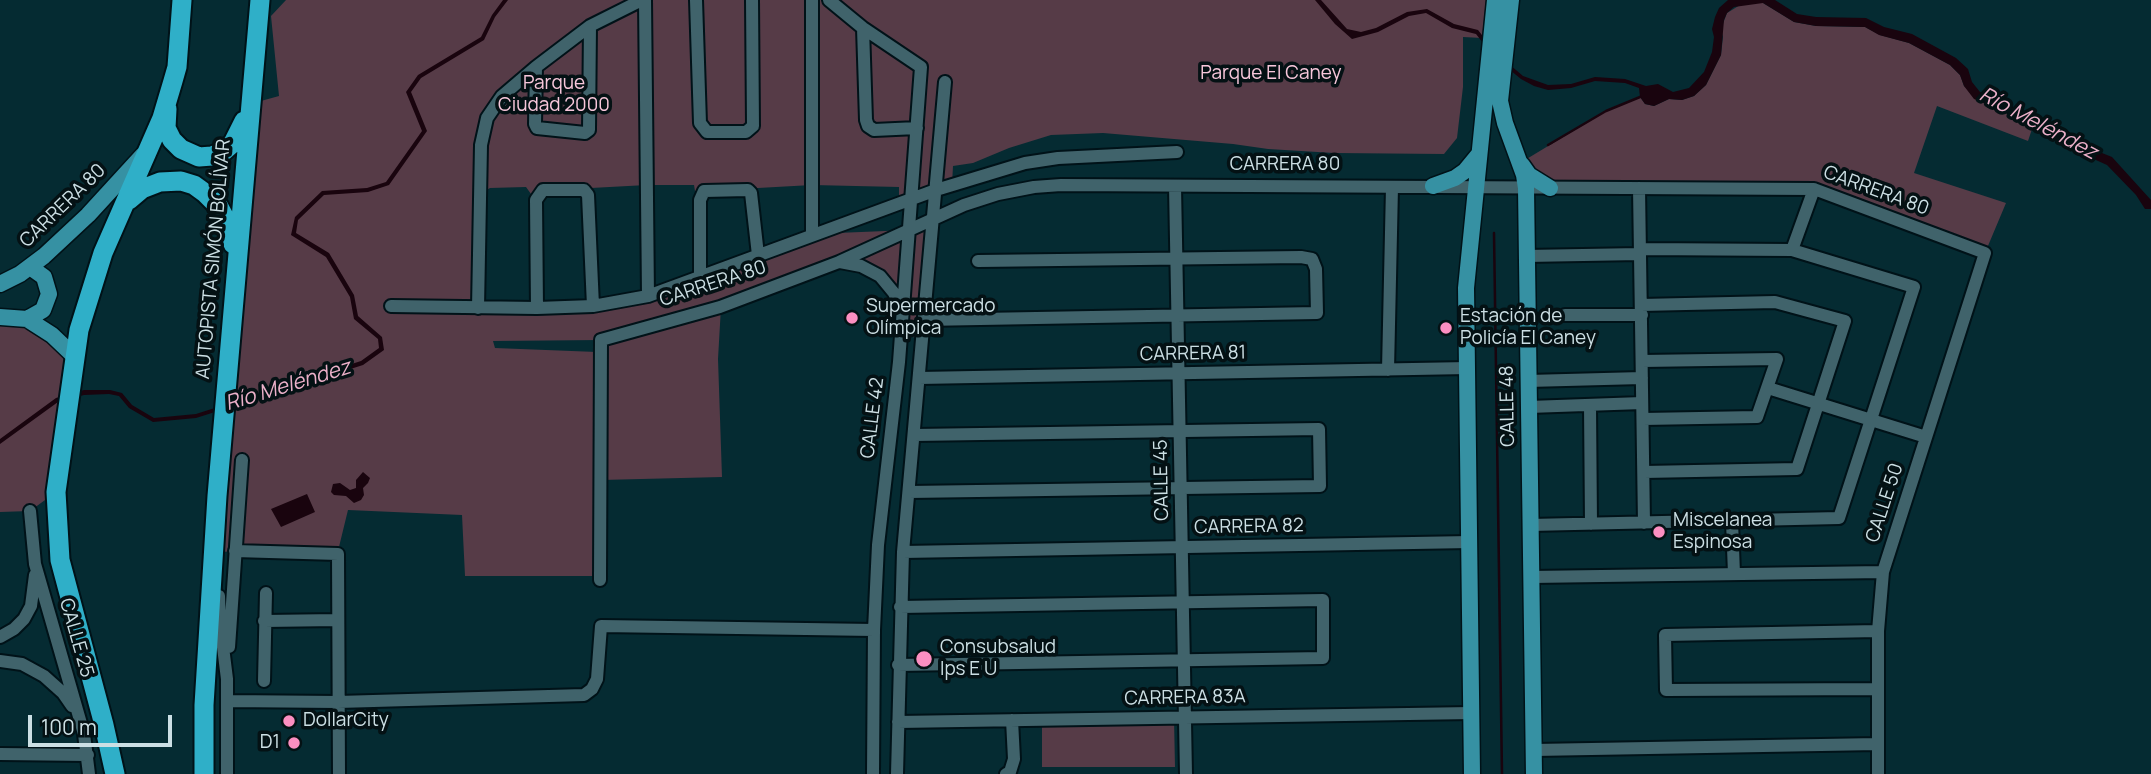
<!DOCTYPE html>
<meta charset="utf-8">
<style>
body{margin:0}
#map{position:relative;width:2151px;height:774px;overflow:hidden;background:#052b32;font-family:Manrope,sans-serif}
canvas{display:block}
.scale{position:absolute;left:28px;top:715px;width:144px;height:32px;box-sizing:border-box;border:4px solid #ccdfe4;border-top:0;padding-left:9px;font-size:21px;line-height:24px;white-space:nowrap;color:#ccdfe4;-webkit-text-stroke:5px #041114;paint-order:stroke}
</style>
<div id="map">
<canvas width="2151" height="774"></canvas>
<div class="scale">100 m</div>
</div>
<script>
const ctx = document.querySelector('canvas').getContext('2d');
ctx.lineJoin = 'round';
function paint(path, color) { ctx.fillStyle = color; ctx.fill(path, 'evenodd'); }
const poly = rows => new Path2D(rows.map(r => 'M' + r).join(''));
function stroke(path, color, width, dash) { ctx.strokeStyle = color; ctx.lineWidth = width; ctx.lineCap = dash ? 'butt' : 'round'; ctx.setLineDash(dash || []); ctx.stroke(path); }
function label(font, color, halo, rows, align = 'center') {
  ctx.font = font + ' Manrope,sans-serif'; ctx.lineWidth = 7; ctx.setLineDash([]); ctx.textBaseline = 'middle'; ctx.strokeStyle = halo; ctx.fillStyle = color; for (const [text, x, y, turn = 0] of rows) {
    ctx.save(); ctx.translate(x, y); ctx.rotate((+turn || 0) * Math.PI / 180); ctx.textAlign = isNaN(turn) ? turn : align; if (halo) ctx.strokeText(text, 0, 0); ctx.fillText(text, 0, 0); ctx.restore();
  }
}
const green = poly([
 [286,0,1486,0,1482,38,1463,37,1463,87,1457,138,1444,154,1334,153,1268,149,1233,144,1103,133,1051,135,1009,148,973,163,953,166,952,185,899,204,899,187,812,185,704,191,695,191,694,185,647,185,591,188,538,194,531,194,526,187,490,188,480,194,478,308,648,296,812,234,910,230,933,220,922,338,901,336,902,313,880,276,839,262,721,307,718,359,722,477,601,480,601,340,493,341,495,348,597,352,597,576,465,576,462,515,348,510,338,551,243,551,244,515,241,551,218,552,250,104,279,96,271,16],
 [1755,3,1763,3,1794,22,1816,26,1865,27,1880,35,1909,43,1950,65,1960,75,1964,86,1987,106,2002,110,2016,120,2033,126,2028,141,1937,106,1914,173,2006,203,1985,253,1814,189,1550,188,1520,163,1606,111,1640,97,1645,104,1654,106,1669,99,1682,100,1694,96,1706,85,1721,55,1723,37,1721,29,1727,13,1740,5],
 [0,317,27,319,74,356,56,492,30,511,0,512],
 [1174,718,1175,767,1042,767,1042,720]
]);
const water = poly([
 [503,0,508,0,495,17,484,40,421,78,411,92,427,131,389,185,368,192,324,195,298,220,296,233,329,253,354,295,358,316,382,337,384,350,363,365,196,418,153,422,129,408,119,396,109,394,84,395,58,402,0,444,0,439,56,398,84,390,110,390,122,393,132,405,154,418,196,414,361,361,379,348,378,339,354,319,350,297,326,257,291,235,295,217,322,191,367,188,386,182,422,131,406,92,418,75,481,37,492,15],
 [1315,0,1321,0,1347,29,1361,32,1376,28,1407,12,1427,9,1454,24,1478,30,1496,53,1523,76,1548,85,1571,84,1595,77,1625,79,1646,86,1658,84,1673,92,1689,88,1704,72,1712,52,1714,37,1712,29,1715,17,1719,8,1728,0,1775,0,1797,14,1816,17,1866,18,1884,27,1912,34,1956,58,1968,69,1972,82,1980,92,2007,103,2020,112,2064,128,2092,149,2112,157,2151,200,2151,209,2145,209,2136,195,2107,165,2087,156,2060,137,2016,120,2002,110,1974,99,1964,86,1960,75,1950,65,1909,43,1879,35,1865,27,1816,26,1794,22,1763,3,1734,7,1727,13,1724,20,1721,55,1706,85,1694,96,1682,100,1669,99,1654,106,1645,104,1640,97,1639,88,1625,83,1595,81,1571,88,1548,90,1534,86,1521,79,1493,56,1476,34,1452,28,1426,13,1409,16,1378,32,1352,39,1335,24],
 [363,472,370,478,368,483,363,488,364,495,361,500,354,503,346,496,334,495,331,492,333,484,340,483,350,490,356,488,356,480],
 [307,494,315,512,281,527,271,509]
]);
const stream = poly([
 [1548,145,1606,111,1640,97],
 [1494,233,1502,774]
]);
const minor = poly([
 [645,0,648,296],
 [696,0,700,123,707,132,746,132,753,126,752,0],
 [812,0,812,234],
 [829,0,863,28,921,67,899,362,878,545,874,630,873,774],
 [863,28,866,120,868,126,874,130,917,128],
 [536,67,535,124,537,128,585,133,589,130,590,26],
 [1175,186,1186,774],
 [1639,188,1644,523],
 [1792,250,1814,189],
 [1526,256,1640,254],
 [840,262,861,266,880,276,894,293,901,310],
 [700,278,700,200,704,191,748,190,751,193,758,255],
 [1641,305,1775,302,1845,321,1797,469,1644,472],
 [391,306,537,308,593,306,648,296,936,190,1025,163,1058,158,1177,152],
 [478,308,481,145,487,118,502,96,536,67,590,26,642,0],
 [537,308,536,200,543,190,584,190,588,195,593,306],
 [1565,315,1642,315],
 [924,320,1317,313,1316,269,1312,259,1301,257,978,261],
 [1642,361,1777,359,1757,417,1643,419],
 [1388,370,1392,187],
 [919,378,1468,368],
 [1528,381,1642,378],
 [1768,388,1926,437],
 [1590,405,1591,524],
 [1529,407,1642,403],
 [909,492,1320,486,1319,429,914,435],
 [30,511,35,564,84,734,89,774],
 [1732,521,1734,574],
 [1530,525,1839,518,1914,287,1792,250,1640,249],
 [235,551,338,554,339,774],
 [903,552,1470,542],
 [1531,577,1883,572],
 [600,580,601,340,720,307,839,262,964,205,998,194,1034,187,1061,185,1814,189,1985,253,1883,572,1878,631,1878,774],
 [219,596,220,623,227,679,227,774],
 [264,621,338,620],
 [0,637,14,629,24,619,31,606,35,575],
 [229,647,242,460],
 [0,661,22,664,44,676,63,693,72,706],
 [898,665,1323,658,1323,600,900,607],
 [264,681,266,593],
 [1877,689,1666,690,1665,635,1878,631],
 [227,701,338,702,584,695,592,689,597,679,601,626,874,630],
 [898,722,1472,713],
 [1534,750,1878,744],
 [0,754,88,755],
 [897,774,903,552,945,82],
 [1006,774,1010,772,1014,759,1012,720]
]);
const major = poly([
 [1511,0,1500,101,1505,123,1524,175,1526,188,1534,774],
 [1522,165,1529,175,1550,188],
 [1433,186,1455,178,1465,171,1479,154],
 [0,284,20,274,44,256,88,215,143,155],
 [0,317,27,319,52,335,74,356],
 [27,319,43,310,49,294,44,277,30,267],
 [1472,774,1466,288,1495,0]
]);
const highway = poly([
 [167,109,166,128,172,140,181,149,199,157,212,156,224,151,233,143,244,121],
 [129,200,142,189,160,182,181,181,194,185,205,193,219,207,227,222,233,244],
 [115,774,104,725,60,560,56,492,79,330,103,253,162,118,173,81,177,67,182,0],
 [204,774,204,705,217,496,260,0]
]);
const markers = [
 [852,318,7,"#fc8fc1"],
 [1446,328,7,"#fc8fc1"],
 [1659,532,7,"#fc8fc1"],
 [924,659,9,"#fc8fc1"],
 [289,721,7,"#fc8fc1"],
 [294,743,7,"#fc8fc1"]
];
const parkNames = [
 ["Parque El Caney",1271,74],
 ["Parque",554,84],
 ["Ciudad 2000",554,106]
];
const streetNames = [
 ["CARRERA 80",1285,165],
 ["CARRERA 80",1876,191,20],
 ["CARRERA 80",63,206,-44],
 ["AUTOPISTA SIMÓN BOLÍVAR",214,259,-85],
 ["CARRERA 80",713,284,-18],
 ["CARRERA 81",1193,354,-1],
 ["CALLE 48",1508,406,-91],
 ["CALLE 42",873,418,-83],
 ["CALLE 45",1162,480,-91],
 ["CALLE 50",1885,503,-72],
 ["CARRERA 82",1249,527,-1],
 ["CALLE 25",76,638,74],
 ["CARRERA 83A",1185,698,-1]
];
const poiNames = [
 ["Supermercado",866,307],
 ["Olímpica",866,329],
 ["Estación de",1460,317],
 ["Policía El Caney",1460,339],
 ["Miscelanea",1673,521],
 ["Espinosa",1673,543],
 ["Consubsalud",940,648],
 ["Ips E U",940,670],
 ["DollarCity",303,721],
 ["D1",280,743,"right"]
];
const waterNames = [
 ["Río Meléndez",2038,124,28],
 ["Río Meléndez",288,386,-17]
];
paint(green, '#563b47');
paint(water, '#19040e');
stroke(stream, '#19040e', 2.5);
stroke(minor, '#001218', 16);
stroke(major, '#001218', 19);
stroke(highway, '#001218', 23);
stroke(minor, '#40636b', 12);
stroke(major, '#3691a3', 16);
stroke(highway, '#2fafc8', 19);
for (const [x, y, r, color] of markers) { const dot = new Path2D(); dot.arc(x, y, r, 0, 2 * Math.PI); ctx.fillStyle = color; ctx.fill(dot); stroke(dot, '#041114', 2.5); }
label('19px', '#f8c7db', '#041114', parkNames);
label('19px', '#ccdfe4', '#041114', streetNames);
label('19px', '#ccdfe4', '#041114', poiNames, 'left');
label('italic 21px', '#ebb0c9', '#041114', waterNames);
</script>
